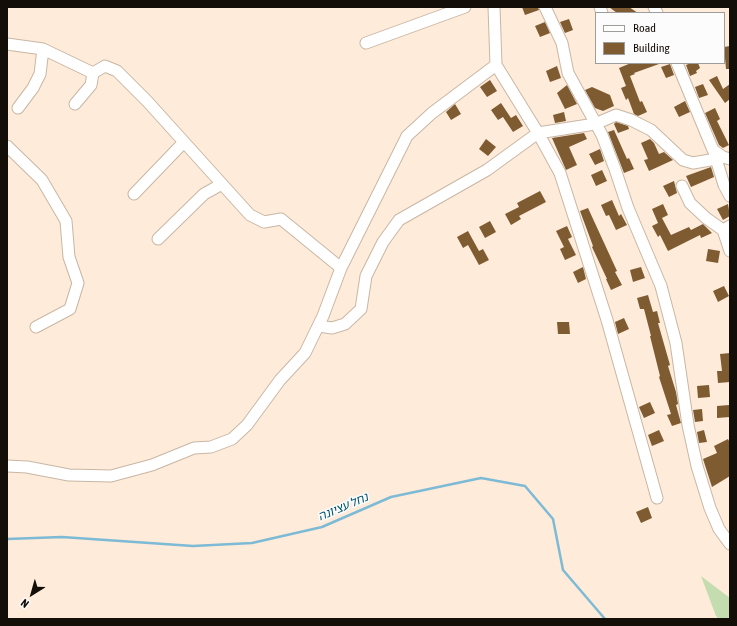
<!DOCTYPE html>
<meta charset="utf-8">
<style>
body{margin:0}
#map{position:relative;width:737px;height:626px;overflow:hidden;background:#feebd9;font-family:"Asap Condensed",sans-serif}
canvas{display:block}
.frame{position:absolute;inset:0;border:8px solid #140e08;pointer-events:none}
.legend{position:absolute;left:595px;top:12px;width:130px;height:52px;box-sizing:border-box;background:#fcfcfc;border:1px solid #9f9d9a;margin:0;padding:5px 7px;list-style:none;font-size:12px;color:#140e08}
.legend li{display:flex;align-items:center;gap:8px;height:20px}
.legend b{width:20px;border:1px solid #9f9d9a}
.north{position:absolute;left:12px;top:574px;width:40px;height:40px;-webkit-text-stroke:3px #fcfcfc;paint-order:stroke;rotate:217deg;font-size:11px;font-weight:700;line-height:16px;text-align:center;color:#140e08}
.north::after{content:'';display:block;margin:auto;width:14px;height:18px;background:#140e08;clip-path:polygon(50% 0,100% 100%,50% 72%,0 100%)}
</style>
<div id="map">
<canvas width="737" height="626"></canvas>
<div class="frame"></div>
<ul class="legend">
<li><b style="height:5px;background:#fff"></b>Road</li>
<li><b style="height:11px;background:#7f5b32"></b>Building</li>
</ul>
<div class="north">N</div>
</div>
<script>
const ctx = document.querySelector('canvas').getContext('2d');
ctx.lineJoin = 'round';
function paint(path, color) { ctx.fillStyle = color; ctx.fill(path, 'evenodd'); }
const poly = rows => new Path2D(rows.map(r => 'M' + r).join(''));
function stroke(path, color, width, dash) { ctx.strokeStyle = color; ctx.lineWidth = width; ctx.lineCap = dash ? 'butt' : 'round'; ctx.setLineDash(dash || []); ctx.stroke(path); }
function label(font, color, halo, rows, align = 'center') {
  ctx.font = font + ' "Asap Condensed","Noto Sans Hebrew",sans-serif'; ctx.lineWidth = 3; ctx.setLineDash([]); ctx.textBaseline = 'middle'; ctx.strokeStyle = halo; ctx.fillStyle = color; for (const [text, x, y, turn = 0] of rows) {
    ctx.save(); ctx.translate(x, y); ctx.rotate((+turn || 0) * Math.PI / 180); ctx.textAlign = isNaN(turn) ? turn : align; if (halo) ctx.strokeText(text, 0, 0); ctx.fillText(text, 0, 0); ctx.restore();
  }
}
const green = poly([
 [701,576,730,598,730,619,719,619,716,616]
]);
const stream = poly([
 [7,539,62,537,193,546,252,543,322,527,391,497,481,478,525,486,553,519,563,570,605,619]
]);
const building = poly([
 [522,7,538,7,539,10,525,15],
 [609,7,629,7,638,13,617,13],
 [569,19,573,30,565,33,560,22],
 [545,22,550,33,540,37,535,26],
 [730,46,730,69,726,69,724,47],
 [631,63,659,64,634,73,635,74,630,76,640,102,642,101,647,112,638,116,634,114,628,98,626,100,621,88,626,86,619,68],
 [691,63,698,63,700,68,696,71,697,73,690,76,686,65],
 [670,64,674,75,666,78,661,67],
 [557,66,561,78,550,82,546,71],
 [717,76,723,89,730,84,730,99,725,103,709,80],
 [490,80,497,91,487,97,480,87],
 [703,84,708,95,699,98,695,87],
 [567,85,577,104,565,109,557,93],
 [592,87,610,95,614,106,603,111,595,108,585,90],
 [685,101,690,112,679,117,674,107],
 [501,103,511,118,516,115,523,126,513,132,503,117,498,120,491,110],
 [455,104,461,114,451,120,446,112],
 [715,108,720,119,717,121,729,145,723,148,719,145,705,113],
 [564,112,566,121,555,123,553,115],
 [616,122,628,126,629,129,618,133,614,124],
 [614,130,627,159,629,158,634,169,624,173,608,132],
 [584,133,587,139,569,147,577,165,566,170,552,138],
 [486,139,496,147,488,156,479,149],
 [650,139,654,143,659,154,664,152,673,160,649,171,644,160,648,159,641,143],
 [600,149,604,161,595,165,589,154],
 [711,167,714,177,691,187,686,176],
 [602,170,607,181,596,186,591,175],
 [674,181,677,193,669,197,663,186],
 [540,191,546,202,519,216,521,219,511,225,505,214,519,207,517,203],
 [612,200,619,216,621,214,627,225,616,230,609,215,606,216,601,205],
 [663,204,668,215,662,218,671,235,689,227,691,230,703,224,712,233,701,238,700,235,668,251,660,235,658,237,652,226,658,223,652,209],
 [728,204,730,216,723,220,717,209],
 [588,208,617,271,615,272,622,285,611,290,606,279,607,279,592,247,593,246,580,211],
 [490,221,496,232,485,238,479,227],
 [567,226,572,237,568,239,576,255,565,260,560,249,564,247,556,231],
 [468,231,479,251,483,249,489,260,479,265,468,245,463,248,457,237],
 [708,249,720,251,718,263,706,261],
 [583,267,586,279,578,283,573,272],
 [641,267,645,278,633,282,630,270],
 [724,286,729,296,718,302,713,291],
 [648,295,653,312,657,311,660,323,658,323,670,365,668,366,676,392,678,404,676,405,681,423,672,426,667,415,671,414,659,377,660,376,650,336,651,336,644,309,640,309,637,298],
 [624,318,629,329,618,334,615,322],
 [557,322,569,322,570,334,558,334],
 [730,353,730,382,718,383,717,371,722,371,720,354],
 [709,385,710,397,698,398,697,386],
 [650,402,655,413,644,418,639,407],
 [729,405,730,417,717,418,717,406],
 [702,409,703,421,695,422,693,410],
 [659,430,664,441,652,446,648,435],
 [704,430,707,442,699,443,697,432],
 [728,439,730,443,730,476,712,487,703,459,717,453,714,446],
 [648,507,652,518,641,523,636,512]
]);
const minor = poly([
 [545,7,562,43,568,73,602,135,615,169,628,208,661,286,676,343,688,425,697,466,710,508,719,529,730,544],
 [600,7,602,13],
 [654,7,657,13],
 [366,43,465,7],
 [7,44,43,49,93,73,105,66,117,71,147,101,250,215,264,222,281,219,341,268],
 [677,63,713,150,723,157,730,159],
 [496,65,538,133,560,173,607,320,657,498],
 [75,104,91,85,93,73],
 [18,108,33,88,40,74,43,49],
 [7,146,42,180,66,221,69,257,78,283,70,309,36,327],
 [714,152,724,185,730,196],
 [682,186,690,203,706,218,723,230],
 [134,194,184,142],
 [730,226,723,230,730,251],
 [158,239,204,194,222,184],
 [319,326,332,328,345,324,361,309,366,276,383,242,399,220,487,170,538,133,595,124,616,115,631,120,651,130,683,160,693,163,716,159],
 [7,466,27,467,69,475,111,476,152,465,194,448,211,447,232,439,247,425,280,380,305,353,323,316,341,268,407,136,432,113,496,65,494,7]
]);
const waterNames = [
 ["נחל עציונה",343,507,-23]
];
paint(green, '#c3ddb0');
stroke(stream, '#7dbad5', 2.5);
paint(building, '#7f5b32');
stroke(minor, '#c8b7a5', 13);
stroke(minor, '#fff', 11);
label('italic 12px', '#005671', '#fcfcfc', waterNames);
</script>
